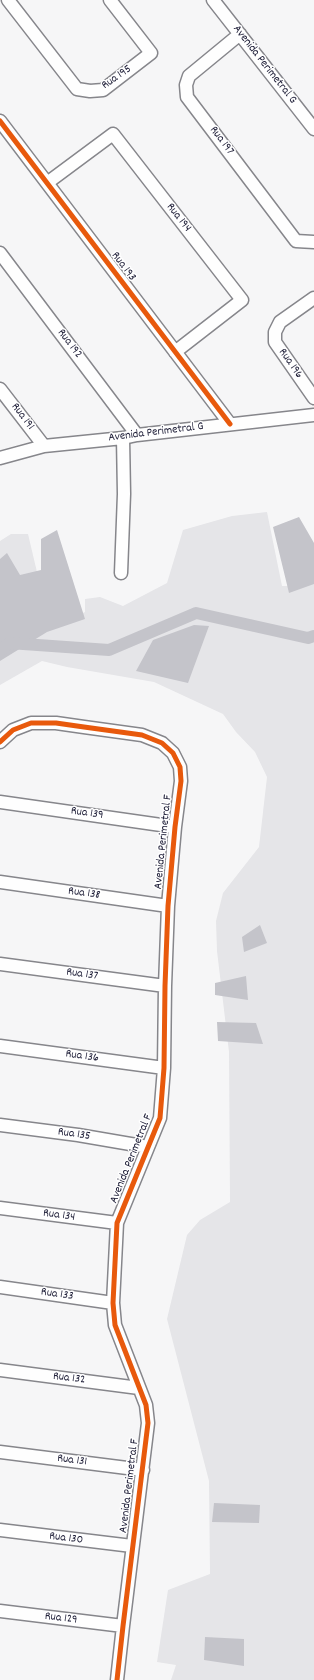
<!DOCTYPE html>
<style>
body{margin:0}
canvas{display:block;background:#f6f6f7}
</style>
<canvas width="314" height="1680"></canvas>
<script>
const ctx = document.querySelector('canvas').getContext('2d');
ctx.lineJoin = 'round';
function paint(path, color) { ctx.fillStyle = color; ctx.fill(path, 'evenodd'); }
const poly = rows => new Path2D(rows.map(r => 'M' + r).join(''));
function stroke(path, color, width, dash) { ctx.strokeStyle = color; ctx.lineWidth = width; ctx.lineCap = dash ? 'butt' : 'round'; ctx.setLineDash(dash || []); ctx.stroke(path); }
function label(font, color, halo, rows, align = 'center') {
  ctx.font = font + ' Dekko,sans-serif'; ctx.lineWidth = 3; ctx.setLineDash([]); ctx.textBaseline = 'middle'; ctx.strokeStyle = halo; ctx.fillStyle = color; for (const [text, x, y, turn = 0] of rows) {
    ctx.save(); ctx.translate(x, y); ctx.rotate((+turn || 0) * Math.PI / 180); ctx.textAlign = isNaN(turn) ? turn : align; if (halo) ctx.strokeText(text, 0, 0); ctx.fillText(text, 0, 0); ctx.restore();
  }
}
const built = poly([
 [267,512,282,586,304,586,314,576,314,1680,171,1680,176,1665,157,1662,168,1590,210,1574,209,1481,167,1319,187,1235,200,1220,230,1202,229,1052,217,951,216,921,223,893,259,847,267,777,255,752,236,732,223,714,154,682,67,667,42,661,0,685,0,541,11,534,28,534,45,606,65,621,85,612,85,599,100,597,123,606,167,583,183,530,232,516]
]);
const water = poly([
 [299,517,314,543,314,584,289,593,273,527],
 [57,530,85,619,47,632,0,661,0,559,7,553,20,575,41,570,41,539],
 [194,625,209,626,188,683,136,671,153,640],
 [260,925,267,943,244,952,242,937],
 [246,976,248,1000,215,995,215,983],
 [217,1022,256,1023,263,1044,218,1041],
 [214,1503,260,1505,259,1523,212,1522],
 [205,1637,244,1639,244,1666,204,1660]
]);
const canal = poly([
 [0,651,9,643,109,650,196,613,308,638,314,636]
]);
const minor = poly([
 [8,0,77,89,90,91,103,90,151,53,110,0],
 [213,0,314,129],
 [240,34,189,76,186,85,187,97,296,241,314,242],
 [0,121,230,424],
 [47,183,113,134,242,300,175,352],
 [0,253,137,435],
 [314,298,280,322,275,332,275,342,314,398],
 [0,389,44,446],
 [0,458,44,446,123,438,137,435,314,415],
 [121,573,124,494,123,438],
 [0,742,13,730,31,723,56,723,84,727,142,735,162,743,173,753,180,767,181,781,175,827,168,906,165,986,164,1068,160,1118,117,1223,113,1303,115,1325,146,1405,148,1423,123,1626,117,1680],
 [0,802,175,827],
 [0,882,168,906],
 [0,964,165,986],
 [0,1046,164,1068],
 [0,1125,78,1135,148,1147],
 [0,1208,117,1223],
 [0,1287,113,1303],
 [0,1370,139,1388],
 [0,1452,143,1470],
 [0,1530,132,1546],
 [0,1611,123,1626]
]);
const cycleway = poly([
 [0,121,230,424],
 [0,742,13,730,31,723,56,723,84,727,142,735,162,743,173,753,180,767,181,781,175,827,168,906,165,986,164,1068,160,1118,117,1223,113,1303,115,1325,146,1405,148,1423,123,1626,117,1680]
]);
const streetNames = [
 ["Avenida Perimetral G",264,65,52],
 ["Rua 195",117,78,-35],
 ["Rua 197",221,141,53],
 ["Rua 194",178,218,52],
 ["Rua 193",123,267,53],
 ["Rua 192",69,344,53],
 ["Rua 196",290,364,55],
 ["Rua 191",22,417,53],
 ["Avenida Perimetral G",156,433,-7],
 ["Rua 139",87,814,8],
 ["Avenida Perimetral F",164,842,-84],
 ["Rua 138",84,894,8],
 ["Rua 137",82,975,8],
 ["Rua 136",82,1057,8],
 ["Rua 135",74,1135,8],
 ["Avenida Perimetral F",132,1159,-68],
 ["Rua 134",59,1216,8],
 ["Rua 133",57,1295,8],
 ["Rua 132",69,1379,7],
 ["Rua 131",72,1461,7],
 ["Avenida Perimetral F",130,1486,-83],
 ["Rua 130",66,1539,7],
 ["Rua 129",61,1619,7]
];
paint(built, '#e5e5e8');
paint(water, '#c4c4ca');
stroke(canal, '#c4c4ca', 12);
stroke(minor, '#86868b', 15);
stroke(minor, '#fefefe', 12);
stroke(cycleway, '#e8590c', 5);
label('12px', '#22223b', '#fff', streetNames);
</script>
